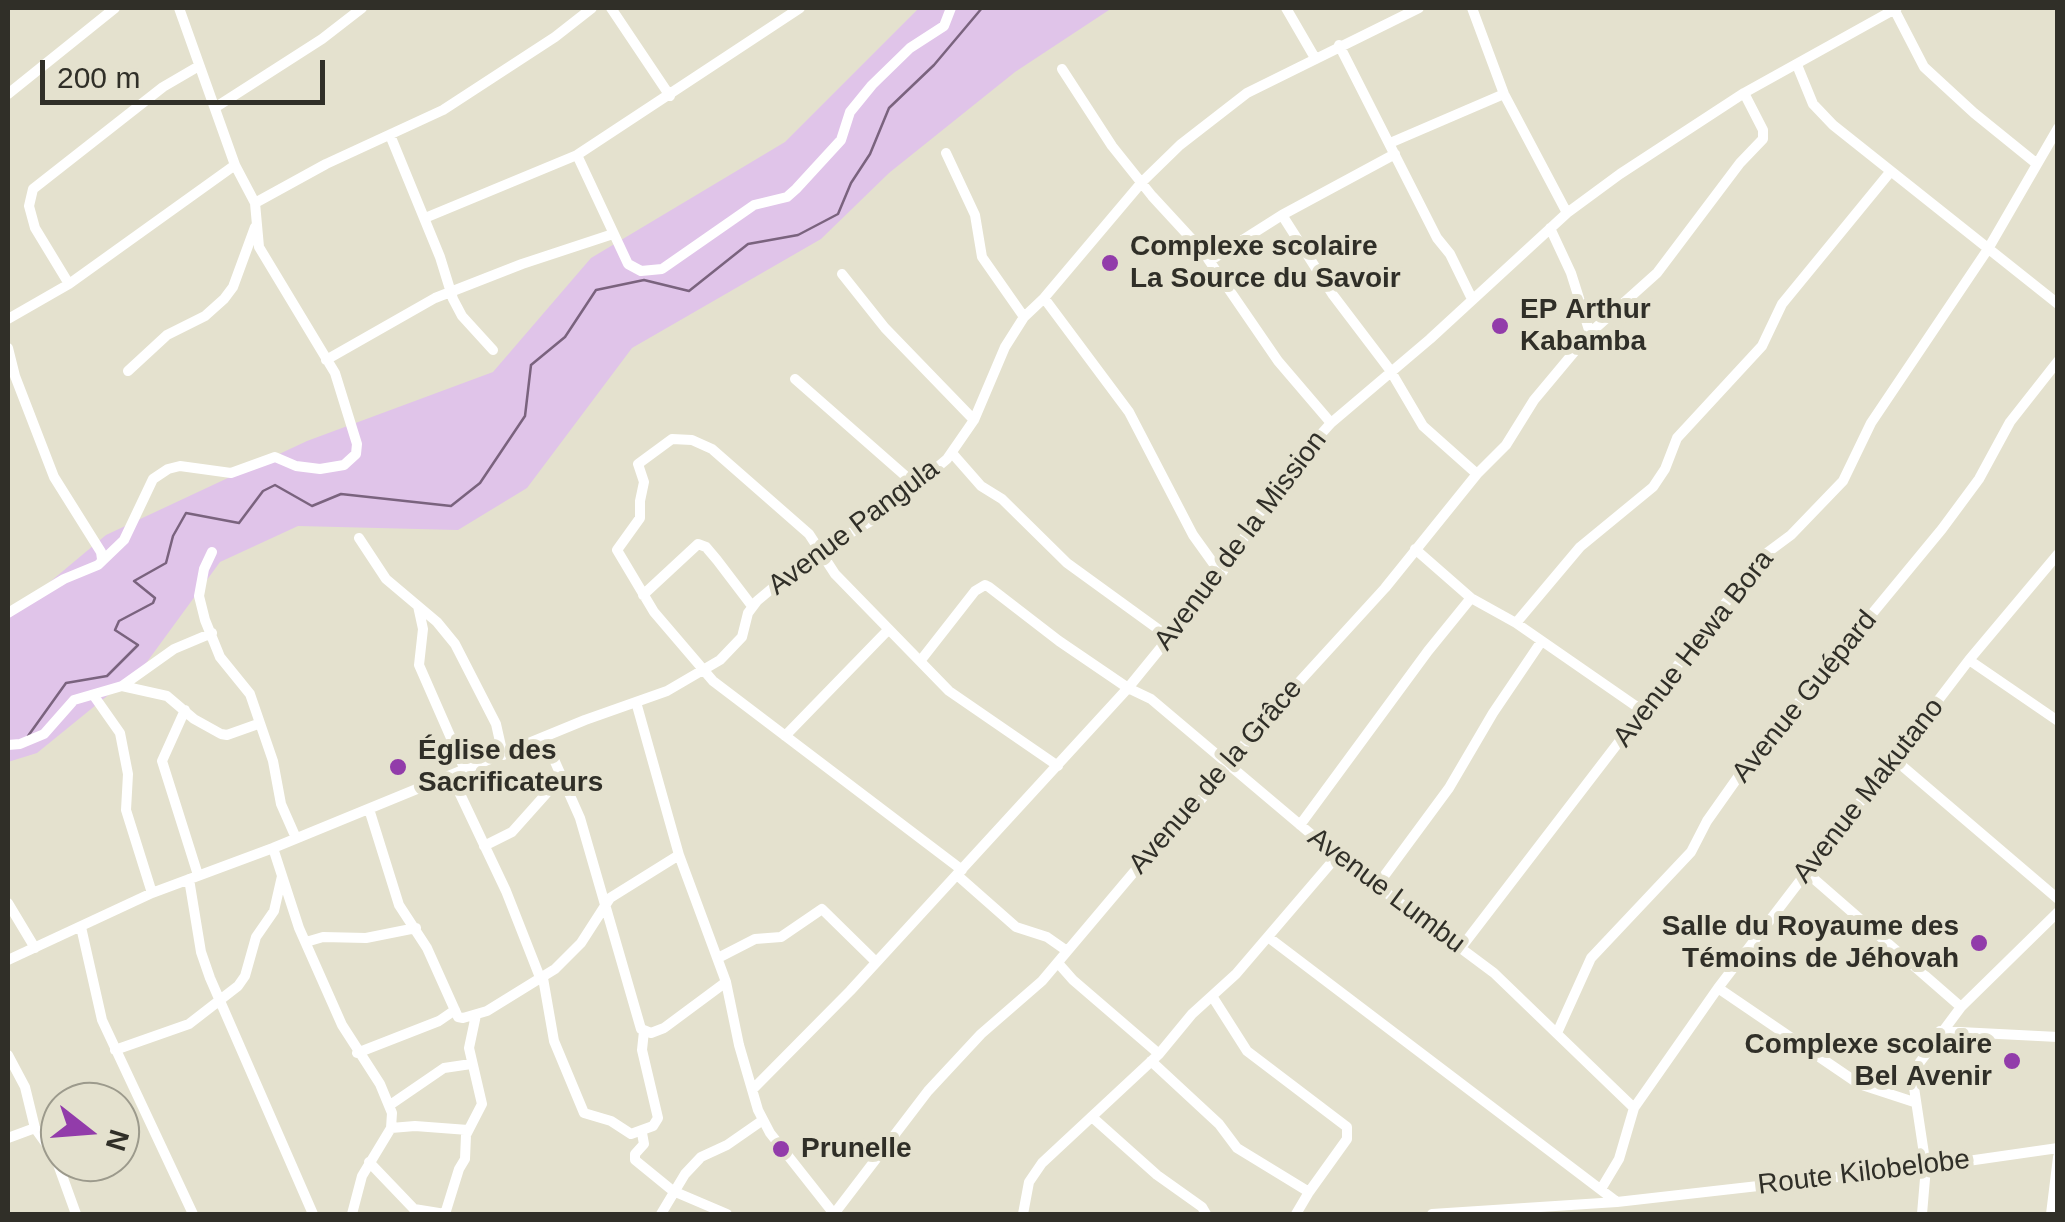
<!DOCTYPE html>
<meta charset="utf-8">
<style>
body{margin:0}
#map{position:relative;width:2065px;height:1222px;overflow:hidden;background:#e4e1ce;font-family:Arial,sans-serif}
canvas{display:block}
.frame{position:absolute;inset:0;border:10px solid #302f28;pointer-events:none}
.north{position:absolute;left:40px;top:1082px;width:100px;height:100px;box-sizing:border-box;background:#e4e1ce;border:2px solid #9c9a8c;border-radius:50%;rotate:107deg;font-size:28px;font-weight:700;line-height:40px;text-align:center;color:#302f28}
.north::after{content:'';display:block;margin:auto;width:35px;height:45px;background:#923caa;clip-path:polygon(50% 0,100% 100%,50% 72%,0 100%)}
.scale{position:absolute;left:40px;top:60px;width:285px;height:45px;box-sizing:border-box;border:5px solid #302f28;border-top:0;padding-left:12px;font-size:30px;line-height:35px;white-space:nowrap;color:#302f28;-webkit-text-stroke:8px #e4e1ce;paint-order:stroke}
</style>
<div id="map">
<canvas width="2065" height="1222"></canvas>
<div class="frame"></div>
<div class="north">N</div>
<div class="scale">200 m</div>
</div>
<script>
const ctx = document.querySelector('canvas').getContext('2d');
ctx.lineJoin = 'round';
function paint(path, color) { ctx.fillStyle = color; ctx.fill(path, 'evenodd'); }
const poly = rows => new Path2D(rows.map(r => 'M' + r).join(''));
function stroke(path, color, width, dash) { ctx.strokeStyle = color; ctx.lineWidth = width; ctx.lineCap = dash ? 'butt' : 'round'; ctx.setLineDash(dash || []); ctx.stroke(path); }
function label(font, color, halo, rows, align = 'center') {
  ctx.font = font + ' Arial,sans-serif'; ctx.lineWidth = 10; ctx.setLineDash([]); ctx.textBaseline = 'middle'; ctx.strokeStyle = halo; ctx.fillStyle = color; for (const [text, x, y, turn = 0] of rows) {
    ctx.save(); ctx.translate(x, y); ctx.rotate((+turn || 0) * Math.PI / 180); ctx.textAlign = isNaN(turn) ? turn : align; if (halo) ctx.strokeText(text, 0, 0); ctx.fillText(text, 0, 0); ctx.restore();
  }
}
const green = poly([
 [919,8,1112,8,1015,72,889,173,821,239,632,348,527,488,458,530,298,526,220,562,144,666,37,753,8,762,8,617,106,535,307,441,493,372,591,258,785,142]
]);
const stream = poly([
 [28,736,66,683,107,676,138,645,115,630,119,621,153,603,155,598,134,581,166,563,173,536,186,513,239,523,263,491,275,485,312,506,341,494,451,506,480,483,525,416,531,365,565,337,596,290,644,280,689,291,748,244,798,235,838,214,851,183,870,154,889,108,934,65,982,8]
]);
const street = poly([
 [611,8,670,96],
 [1286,8,1315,58],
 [1472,8,1504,94,1567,213],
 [1894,9,1924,67,1974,113,2037,164],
 [1339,45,1437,238,1450,254,1472,299],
 [1797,65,1813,104,1833,125,2058,304],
 [1062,69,1112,146,1152,196,1211,260,1282,215,1395,154],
 [8,94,115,8],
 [216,107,322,39,362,8],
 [390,135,440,257,453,299,462,316,493,350],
 [1390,143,1504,94],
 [946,153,975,215,982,257,1024,317],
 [577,155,628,264,641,271,662,269,754,205,787,197,796,189,841,140,850,112,872,85,910,48,944,26,951,8],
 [255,203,326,164,443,110,555,37,592,8],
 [1282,215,1333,295,1390,370,1423,426,1477,474],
 [425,218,577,155,800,8],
 [1550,228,1571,273,1590,333],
 [1208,259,1278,361,1331,423],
 [842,274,885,328,974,420],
 [69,284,35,228,29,206,33,189,163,87,199,66],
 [1044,298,1129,412,1193,535,1221,574],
 [8,319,69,284,235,165],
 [8,348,15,376,54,477,101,552,102,559],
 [326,360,435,298,522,264,613,234],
 [128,371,167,335,205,316,224,299,233,287,255,227],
 [795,379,918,487],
 [952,453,981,486,1002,499,1067,563,1169,637],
 [359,538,386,579,437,622,455,644,496,724,503,755],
 [1415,549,1471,598,1516,623,1643,711],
 [212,552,204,569,199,596,205,620,220,657,250,694,273,761,281,804,296,838],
 [643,595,698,544,706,547,717,560,752,606],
 [418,606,423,629,419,665,465,770],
 [8,613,64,579,98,565,124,540,153,479,168,469,180,466,231,473,275,457,296,466,320,469,344,465,356,454,357,444,335,373,259,247,255,203,235,165,179,8],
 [1516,623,1580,547,1653,487,1665,469,1677,438,1762,346,1782,304,1891,171],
 [921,660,975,591,985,585,989,587,1059,641,1128,688,1151,699,1337,856,1494,973,1634,1108],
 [1969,660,2058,721],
 [122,686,167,696,194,719,221,734,227,735,258,724],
 [94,696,120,733,128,774,126,810,152,893],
 [636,702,679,855,726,982,739,1045,758,1110,770,1133,834,1214],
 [185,710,162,761,198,875],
 [785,736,888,630],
 [544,737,580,818,641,1029,651,1033,664,1028,726,982],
 [8,745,20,744,44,734,74,700,122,686,174,649,212,633],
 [1894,759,2058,899],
 [451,775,506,891,541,980],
 [369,809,399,905,427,948,458,1017,463,1018,487,1011,555,969,581,943,610,898,679,855],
 [1300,825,1428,651,1471,598],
 [484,846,512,832,562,776],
 [273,848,299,928,342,1025,380,1084,392,1113,391,1128,362,1176,352,1214],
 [962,870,713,681,654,612,617,550,640,518,640,501,644,482,638,464,672,439,692,440,712,449,809,534,835,574,949,691,1058,766],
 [1806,872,1961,1007],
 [957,875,1016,927,1047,937,1067,951],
 [189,879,201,952,210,978,313,1214],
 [1376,887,1449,788,1493,713,1541,642],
 [8,903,35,948],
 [81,927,102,1020,193,1214],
 [1268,937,1617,1202],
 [306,942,323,937,366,938,416,928],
 [1460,949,1760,558,1791,535,1843,481,1871,423,1988,249,2058,128],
 [718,958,755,939,781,937,822,909,876,962],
 [8,960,152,893,273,848,585,720,667,691,720,660,742,637,748,613,757,601,812,555,880,516,947,459,974,420,1005,347,1024,317,1044,298,1142,182,1180,145,1247,93,1419,8],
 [1058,963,1073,980,1159,1054],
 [543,978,554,1041,584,1113,611,1121,631,1134,653,1126,658,1118,642,1050,644,1031],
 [1718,988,1859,1084,1914,1102],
 [1212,996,1247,1051,1347,1127,1347,1139,1309,1192],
 [1940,1031,2058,1037],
 [1557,1033,1591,958,1691,852,1707,821,1743,770,1942,529,1979,479,2010,422,2058,361],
 [115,1050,189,1024,238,986,245,976,256,937,274,911,282,876],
 [357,1053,439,1021,455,1010],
 [8,1055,25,1087,35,1128,55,1156,76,1214],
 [1151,1061,1219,1124,1237,1148,1309,1192,1296,1214],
 [753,1089,850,991,1128,688,1221,574,1284,475,1331,423,1430,339,1567,213,1620,174,1744,93,1897,8],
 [390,1105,444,1068,471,1064],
 [1092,1117,1157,1175,1202,1207,1206,1214],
 [391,1128,415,1126,468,1130],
 [642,1133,644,1144,635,1154,635,1160,673,1191,727,1214],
 [8,1138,35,1128],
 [369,1162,414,1209,445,1214],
 [1601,1189,1619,1159,1634,1108,1718,988,1969,660,2058,554],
 [445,1214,459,1169,465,1159,466,1135,482,1104,469,1048,476,1015],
 [661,1214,685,1174,701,1157,727,1145,763,1120],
 [834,1214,928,1091,981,1034,1042,981,1150,853,1193,810,1258,727,1385,588,1477,474,1506,445,1534,400,1590,333,1657,273,1740,163,1763,139,1763,130,1744,93],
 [1023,1214,1029,1182,1042,1163,1159,1054,1192,1014,1236,974,1337,856],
 [1432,1214,1617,1202,1926,1167,2058,1148],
 [1922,1214,1926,1167,1913,1081,1920,1062,1961,1007,2058,912],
 [2051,1214,2058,1157]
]);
const markers = [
 [1110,263,10,"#923caa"],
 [1500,326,10,"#923caa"],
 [398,767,10,"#923caa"],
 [1979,943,10,"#923caa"],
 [2012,1061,10,"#923caa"],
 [781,1149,10,"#923caa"]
];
const poiNames = [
 ["Complexe scolaire",1130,247],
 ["La Source du Savoir",1130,279],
 ["EP Arthur",1520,310],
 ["Kabamba",1520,342],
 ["Église des",418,751],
 ["Sacrificateurs",418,783],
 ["Salle du Royaume des",1959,927,"right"],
 ["Témoins de Jéhovah",1959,959,"right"],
 ["Complexe scolaire",1992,1045,"right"],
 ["Bel Avenir",1992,1077,"right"],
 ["Prunelle",801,1149]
];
const streetNames = [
 ["Avenue Pangula",854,528,-37],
 ["Avenue de la Mission",1241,541,-53],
 ["Avenue Hewa Bora",1694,649,-52],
 ["Avenue Guépard",1805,697,-51],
 ["Avenue de la Grâce",1216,777,-49],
 ["Avenue Makutano",1869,791,-52],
 ["Avenue Lumbu",1386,891,37],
 ["Route Kilobelobe",1864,1173,-7]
];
paint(green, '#e0c4e9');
stroke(stream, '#7a637e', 2.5);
stroke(street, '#fff', 10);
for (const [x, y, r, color] of markers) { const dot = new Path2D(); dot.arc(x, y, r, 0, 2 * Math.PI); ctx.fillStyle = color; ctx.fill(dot); stroke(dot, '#e4e1ce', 4); }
label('bold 28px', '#302f28', '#e4e1ce', poiNames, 'left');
label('28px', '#302f28', '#e4e1ce', streetNames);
</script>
